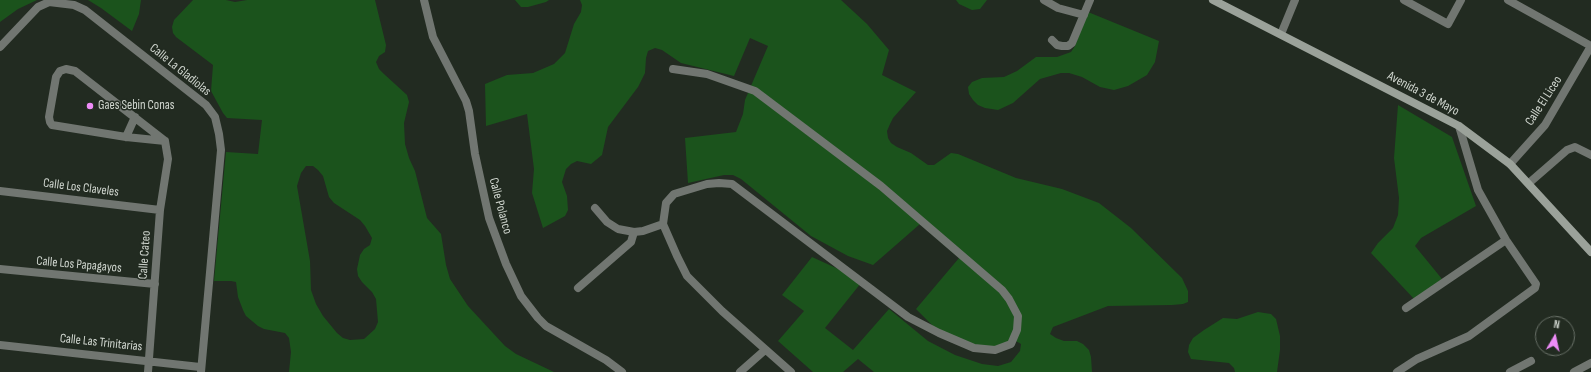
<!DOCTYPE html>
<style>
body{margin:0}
#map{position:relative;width:1591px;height:372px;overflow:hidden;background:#222b21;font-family:"Sofia Sans Condensed",sans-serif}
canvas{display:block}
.north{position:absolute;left:1535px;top:316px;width:40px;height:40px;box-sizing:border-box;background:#222b21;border:1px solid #676f66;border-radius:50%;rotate:9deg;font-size:11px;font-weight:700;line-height:16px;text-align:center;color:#cfd5ce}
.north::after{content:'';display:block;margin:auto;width:14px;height:18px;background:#ee8cf8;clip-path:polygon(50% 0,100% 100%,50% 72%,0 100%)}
</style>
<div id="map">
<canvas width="1591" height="372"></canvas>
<div class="north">N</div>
</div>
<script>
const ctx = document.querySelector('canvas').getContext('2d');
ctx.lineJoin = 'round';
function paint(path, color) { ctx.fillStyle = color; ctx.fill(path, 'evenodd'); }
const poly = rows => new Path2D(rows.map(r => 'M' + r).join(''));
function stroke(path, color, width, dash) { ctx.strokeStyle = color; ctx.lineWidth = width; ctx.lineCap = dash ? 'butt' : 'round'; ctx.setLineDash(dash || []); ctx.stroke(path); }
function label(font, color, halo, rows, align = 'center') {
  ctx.font = font + ' "Sofia Sans Condensed",sans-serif'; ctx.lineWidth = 3; ctx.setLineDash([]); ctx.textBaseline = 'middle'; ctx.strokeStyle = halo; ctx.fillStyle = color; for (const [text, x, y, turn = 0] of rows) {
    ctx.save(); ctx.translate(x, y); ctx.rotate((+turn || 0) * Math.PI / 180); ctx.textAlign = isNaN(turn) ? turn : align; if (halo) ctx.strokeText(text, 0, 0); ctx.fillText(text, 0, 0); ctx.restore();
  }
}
const green = poly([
 [0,0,37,0,18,9,0,22],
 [88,0,141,0,139,14,132,31,101,8],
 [193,0,226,0,235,2,247,0,375,0,386,45,385,52,379,56,376,62,379,69,384,74,407,95,409,102,404,123,405,144,409,158,415,171,427,218,441,234,446,265,450,279,468,306,505,346,516,354,554,372,289,372,291,352,289,338,285,333,264,329,258,326,246,316,243,310,238,297,236,282,231,281,214,281,226,152,258,154,262,120,227,118,223,113,211,91,213,65,176,37,173,33,172,27,174,20],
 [306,166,313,166,318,170,323,176,329,197,334,203,360,220,365,226,372,238,370,245,364,249,360,255,357,269,358,276,362,282,372,292,376,299,378,322,375,329,364,339,350,340,343,338,337,333,323,316,316,304,311,290,310,261,297,186,301,173],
 [515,0,549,0,546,2,528,7,521,7],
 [580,0,841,0,867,24,889,50,882,75,916,92,893,118,890,124,887,131,888,138,891,143,897,147,911,153,928,165,934,165,951,153,958,154,1016,178,1062,189,1099,203,1131,228,1182,278,1188,291,1188,302,1183,304,1172,305,1108,306,1053,327,1050,334,1056,338,1064,341,1077,341,1083,344,1089,350,1091,357,1092,372,874,372,858,359,843,372,813,372,778,341,804,311,782,295,812,257,847,273,861,283,825,328,853,350,889,309,928,341,955,355,982,364,998,366,1011,362,1020,351,1021,344,1014,340,993,348,978,347,936,329,916,309,959,258,920,224,873,265,848,256,811,236,741,179,733,175,724,175,688,183,685,138,736,132,743,114,745,100,768,46,750,38,734,76,681,63,662,50,655,48,648,51,646,58,645,73,638,87,608,127,602,155,591,164,577,161,571,164,566,169,562,182,567,196,568,210,565,216,543,228,532,193,534,169,527,114,486,126,485,84,507,75,533,73,554,64,565,53,574,24,581,12,582,5],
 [956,0,987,0,980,9,972,10,959,4],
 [1088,12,1159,41,1155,62,1147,75,1128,86,1114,90,1100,87,1082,77,1069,73,1061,73,1040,79,1013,103,998,110,985,108,978,105,973,100,969,94,968,87,972,82,982,78,1004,77,1017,71,1036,57,1057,57,1071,52,1075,46],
 [1398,105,1452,137,1476,206,1421,238,1415,246,1442,279,1415,300,1371,253,1378,243,1393,228,1398,215,1399,198,1394,158],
 [1258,312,1271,314,1276,319,1280,336,1280,350,1277,372,1235,372,1234,368,1229,363,1191,359,1188,352,1189,345,1193,338,1204,330,1223,318,1237,319]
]);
const street = poly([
 [424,0,433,37,466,101,469,111,475,154,489,218,506,264,521,296,538,318,546,326,606,360,622,372],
 [1044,0,1058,8,1084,15],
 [1404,0,1448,24,1461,0],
 [1508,0,1591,46],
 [1281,34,1295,0],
 [1052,40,1057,45,1062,46,1068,46,1072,43,1090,0],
 [0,47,38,7,49,2,74,5,85,10,206,105,215,117,219,134,221,150,201,372],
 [673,69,707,74,755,91,881,186,1002,290,1009,299,1018,316,1017,330,1011,344,995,350,974,348,939,333,908,317,732,184,719,183,707,184,674,194,666,203,663,224,677,256,687,276,722,311,791,372],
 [126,137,135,117],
 [1510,164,1545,125,1591,46],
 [1529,183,1567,150,1575,147,1591,155],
 [0,191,160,210],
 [595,208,607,222,618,229,634,232,643,231,663,224],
 [0,269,155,284],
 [578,288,631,242,634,232],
 [1406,308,1506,240],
 [0,345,200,367],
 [148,372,160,210,168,159,165,141,75,71,66,69,60,71,56,77,49,117,50,122,52,125,126,137,165,141],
 [740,372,765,350],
 [1397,372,1417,359,1469,336,1535,288,1536,284,1506,240,1478,190,1459,126],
 [1510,372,1531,361],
 [1574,372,1591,363]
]);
const secondary = poly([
 [1213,0,1459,126,1510,164,1591,252]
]);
const markers = [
 [90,106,4,"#ee8cf8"]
];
const streetNames = [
 ["Calle La Gladiolas",180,70,39],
 ["Avenida 3 de Mayo",1423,94,28],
 ["Calle El Liceo",1544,101,-57],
 ["Calle Los Claveles",81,188,7],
 ["Calle Polanco",500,206,75],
 ["Calle Cateo",145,255,-86],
 ["Calle Los Papagayos",79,265,5],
 ["Calle Las Trinitarias",101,343,6]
];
const poiNames = [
 ["Gaes Sebin Conas",98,106]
];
paint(green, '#1b531c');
stroke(street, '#717671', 8);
stroke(secondary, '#9ba29a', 8);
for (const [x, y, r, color] of markers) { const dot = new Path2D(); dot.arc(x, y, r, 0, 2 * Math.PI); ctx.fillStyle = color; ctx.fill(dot); stroke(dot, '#222b21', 1.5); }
label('13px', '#cfd5ce', '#222b21', streetNames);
label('13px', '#cfd5ce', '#222b21', poiNames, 'left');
</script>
